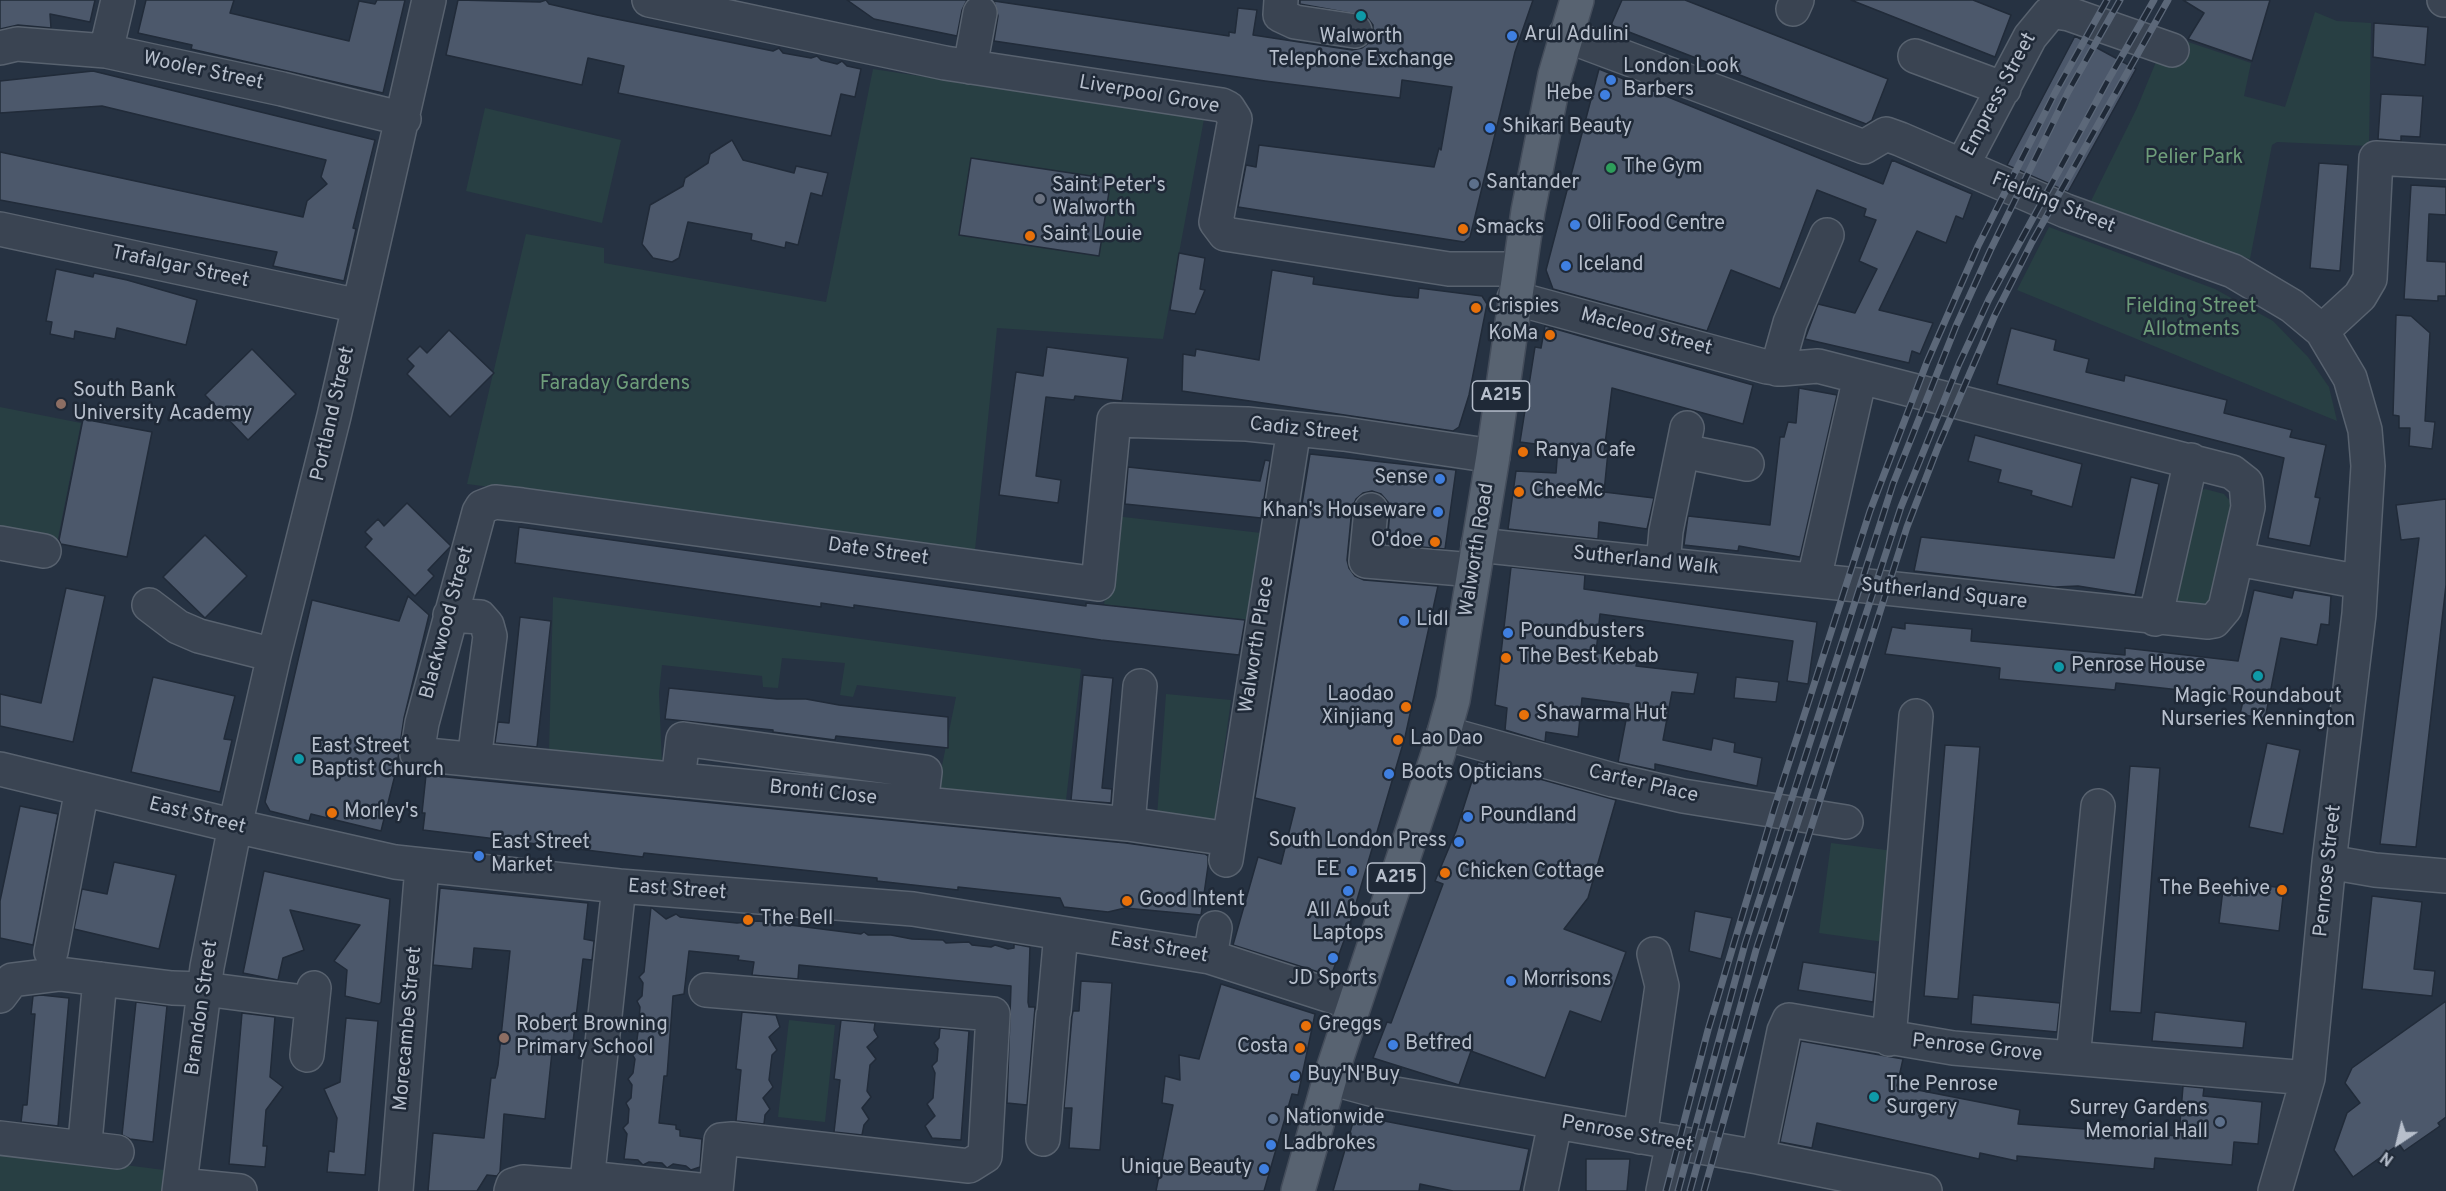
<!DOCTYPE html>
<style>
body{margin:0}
#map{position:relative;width:2446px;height:1191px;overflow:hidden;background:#263242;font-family:Overpass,sans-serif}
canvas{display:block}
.north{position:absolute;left:2368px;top:1113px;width:60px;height:60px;-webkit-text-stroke:4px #1f2937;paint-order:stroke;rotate:215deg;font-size:16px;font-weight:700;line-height:24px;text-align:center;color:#b7bfcc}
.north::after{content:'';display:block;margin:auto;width:21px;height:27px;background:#b7bfcc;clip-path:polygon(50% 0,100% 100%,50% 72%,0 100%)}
</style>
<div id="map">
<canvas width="2446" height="1191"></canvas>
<div class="north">N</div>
</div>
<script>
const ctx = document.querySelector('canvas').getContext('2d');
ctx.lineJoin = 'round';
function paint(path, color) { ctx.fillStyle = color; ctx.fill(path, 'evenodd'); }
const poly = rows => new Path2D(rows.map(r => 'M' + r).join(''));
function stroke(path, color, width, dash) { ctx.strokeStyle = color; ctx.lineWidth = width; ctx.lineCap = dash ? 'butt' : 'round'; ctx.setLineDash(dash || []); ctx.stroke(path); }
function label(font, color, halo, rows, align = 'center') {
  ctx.font = font + ' Overpass,sans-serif'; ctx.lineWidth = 5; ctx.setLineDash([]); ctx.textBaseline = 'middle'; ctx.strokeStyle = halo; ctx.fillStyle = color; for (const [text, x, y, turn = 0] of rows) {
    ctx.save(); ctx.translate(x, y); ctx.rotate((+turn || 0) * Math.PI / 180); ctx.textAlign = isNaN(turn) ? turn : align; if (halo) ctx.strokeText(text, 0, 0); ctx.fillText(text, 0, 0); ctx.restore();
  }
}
const green = poly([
 [2315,12,2337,21,2371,23,2369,146,2277,142,2272,145,2250,259,2090,203,2137,108,2167,35,2251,63,2244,96,2285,107],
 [873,69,1204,119,1163,339,997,328,975,550,467,484,526,234,604,248,604,263,826,302],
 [485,108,621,140,602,223,466,191],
 [2049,227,2215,289,2273,321,2308,357,2329,387,2337,421,2017,290],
 [0,407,81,423,56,548,0,536],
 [2205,489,2224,494,2230,501,2231,510,2213,602,2199,611,2173,601,2198,492],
 [1115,516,1261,533,1247,621,1104,605],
 [553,597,1081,669,1065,809,936,795,956,697,857,685,853,697,840,695,845,663,782,658,778,688,763,687,762,676,662,665,659,693,662,765,549,752],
 [1166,694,1231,700,1214,822,1157,816],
 [1831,843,1902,852,1891,943,1819,933],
 [789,1020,835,1025,825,1122,778,1117],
 [0,1149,164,1170,161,1191,0,1191]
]);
const building = poly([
 [0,0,95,0,90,22,50,14,51,28,18,25,0,29,0,0],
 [146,0,234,0,230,13,349,41,359,1,375,4,377,0,405,0,383,93,191,49,192,45,138,33,146,0],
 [458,0,540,2,546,0,549,4,597,15,773,51,779,48,783,53,811,58,817,56,821,60,837,64,842,61,847,66,861,69,855,97,841,94,831,136,618,93,624,66,588,58,582,85,446,55,458,0],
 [847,0,967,0,962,10,957,36,874,19,847,0],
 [1300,0,1533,0,1515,52,1470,237,1464,242,1238,207,1246,165,1256,167,1259,145,1434,167,1439,148,1441,150,1452,87,1402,80,1400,98,1265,81,994,41,998,16,994,1,1229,36,1229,32,1235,33,1238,8,1257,10,1253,35,1352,50,1362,48,1370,42,1373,34,1373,25,1366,16,1300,4,1300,0],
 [1622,0,1685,0,1888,79,1872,120,1866,124,1611,25,1622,0],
 [1851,0,1973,0,2011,15,1995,57,1851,0],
 [2183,0,2270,0,2252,61,2188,39,2204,13,2183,0],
 [2374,23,2428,27,2425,65,2373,57,2374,23],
 [2075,36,2136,69,2068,192,2007,165,2075,36],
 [1599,69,1883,184,1892,160,1972,194,1963,219,1956,216,1946,243,1917,231,1879,310,1933,323,1920,354,1912,351,1909,363,1805,339,1818,304,1855,313,1877,269,1859,261,1876,220,1864,216,1866,209,1817,190,1780,289,1731,270,1707,331,1553,289,1546,270,1599,69],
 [93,71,375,140,353,228,356,229,344,281,273,266,277,252,0,200,0,152,303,217,307,201,327,184,321,177,326,160,102,106,0,113,0,81,93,71],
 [2381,94,2423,96,2420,137,2401,136,2401,141,2378,139,2381,94],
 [732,140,743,160,794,173,796,166,828,173,822,196,811,193,798,245,786,242,785,248,751,240,752,234,688,222,679,258,672,262,653,258,642,244,650,205,683,186,685,178,708,163,710,154,732,140],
 [971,158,1111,179,1099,256,959,235,971,158],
 [2319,163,2348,165,2340,271,2310,268,2319,163],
 [2411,185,2446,187,2446,215,2429,214,2427,261,2446,262,2446,296,2438,296,2438,301,2404,299,2411,185],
 [1179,253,1205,258,1200,289,1205,290,1195,314,1170,310,1179,253],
 [56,269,93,277,94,273,127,280,197,300,186,345,117,328,115,339,75,331,74,339,50,334,52,322,46,321,56,269],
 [1272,270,1314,277,1313,284,1395,296,1418,298,1419,288,1482,296,1487,304,1469,395,1459,427,1453,431,1182,391,1183,354,1195,356,1196,349,1259,360,1272,270],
 [2396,315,2411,316,2430,333,2425,421,2435,422,2432,449,2409,446,2410,428,2399,428,2399,416,2393,415,2396,315],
 [1545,326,1753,385,1743,424,1612,388,1604,452,1608,452,1604,492,1654,498,1647,529,1599,522,1598,539,1508,529,1516,471,1556,473,1558,447,1520,442,1535,347,1541,348,1545,326],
 [2011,328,2056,340,2054,350,2089,359,2086,372,2124,381,2125,375,2227,400,2224,413,2292,430,2290,437,2326,445,2315,497,2320,498,2310,546,2268,538,2284,458,1997,384,2011,328],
 [449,330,494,373,450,417,407,374,414,366,407,359,420,346,427,353,449,330],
 [1047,347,1128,358,1122,401,1075,396,1074,400,1046,397,1036,476,1061,480,1058,503,999,495,1016,372,1043,376,1047,347],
 [252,349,296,394,248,440,205,395,252,349],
 [1799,388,1837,395,1800,557,1739,546,1738,551,1684,545,1688,516,1770,525,1780,437,1784,437,1788,422,1796,423,1799,388],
 [83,419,152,432,127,557,61,544,59,540,83,419],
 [1975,435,2082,464,2072,507,2031,495,2032,491,1998,482,2001,470,1968,461,1975,435],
 [1310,454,1456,470,1445,549,1387,544,1390,511,1388,502,1381,494,1372,491,1363,493,1356,499,1352,508,1347,560,1349,568,1355,576,1364,580,1438,586,1405,737,1349,927,1331,976,1233,945,1258,857,1281,864,1295,808,1255,798,1310,454],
 [1265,460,1270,461,1261,518,1125,504,1128,467,1260,481,1265,460],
 [2131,477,2159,484,2135,595,2078,586,2055,587,1914,571,1921,537,2114,558,2131,477],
 [2446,499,2446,585,2416,847,2380,844,2419,538,2401,540,2396,505,2446,499],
 [407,503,451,546,428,570,434,576,415,596,365,547,372,539,365,532,378,519,384,526,407,503],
 [519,527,1086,606,1086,603,1245,620,1239,655,1101,640,854,605,854,608,821,603,821,607,515,563,519,527],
 [205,535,247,576,205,618,163,577,205,535],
 [1511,567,1585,575,1584,589,1817,622,1808,684,1787,681,1793,641,1600,614,1596,653,1638,658,1636,666,1698,673,1694,694,1672,692,1663,740,1711,750,1713,738,1735,743,1734,752,1762,758,1757,786,1655,764,1655,770,1618,762,1629,704,1582,698,1578,737,1546,732,1545,742,1505,730,1507,708,1495,705,1511,567],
 [66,588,105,596,73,742,0,726,0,694,41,703,66,588],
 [2254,590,2292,598,2294,590,2331,596,2329,625,2321,624,2317,645,2281,638,2265,719,2240,714,2244,697,2116,683,2115,690,1999,679,2000,668,1885,654,1892,627,1905,629,1905,623,1972,629,1971,641,2125,655,2125,648,2238,661,2254,590],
 [408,596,429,615,404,718,396,771,381,831,311,814,309,821,270,811,265,802,312,600,399,621,408,596],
 [520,617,551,621,537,747,495,743,498,722,509,723,520,617],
 [1083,675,1113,678,1102,788,1112,789,1111,803,1071,800,1083,675],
 [153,677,235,696,224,739,232,740,220,792,131,772,153,677],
 [1736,677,1779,682,1776,702,1734,698,1736,677],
 [669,688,777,699,806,699,839,705,948,717,948,748,836,736,835,740,773,732,773,730,665,719,669,688],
 [2267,743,2300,750,2283,834,2249,827,2267,743],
 [1945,745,1980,747,1958,999,1924,996,1945,745],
 [1478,762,1616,800,1588,898,1564,929,1626,952,1601,1022,1570,1011,1545,1078,1471,1051,1459,1085,1373,1058,1387,1022,1391,1023,1443,884,1435,881,1456,831,1478,762],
 [2130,766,2160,768,2141,1013,2110,1011,2130,766],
 [426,775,1126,843,1205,854,1208,856,1208,866,1201,915,1125,908,1108,912,1064,907,1060,898,958,887,958,890,877,881,877,878,644,853,643,857,423,830,425,813,422,813,426,775],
 [20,806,58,814,33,945,0,938,0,901,20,806],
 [114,862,176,875,159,949,74,929,82,889,107,894,114,862],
 [264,871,390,899,381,1002,379,1004,345,996,347,970,334,961,360,925,290,910,304,950,283,958,278,980,243,973,264,871],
 [2224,881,2284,888,2279,931,2219,923,2224,881],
 [440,888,588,903,584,939,594,941,592,960,583,959,573,1042,565,1041,564,1053,552,1052,545,1119,504,1114,500,1172,497,1176,487,1175,477,1191,428,1191,433,1133,484,1138,491,1078,495,1078,498,1065,510,951,474,948,472,969,433,965,440,888],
 [2372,896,2422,902,2414,969,2435,971,2432,996,2362,989,2372,896],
 [651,907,666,919,676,914,680,917,698,919,737,923,758,921,861,934,864,932,868,935,891,935,912,939,943,940,946,943,969,942,972,945,991,947,995,945,1008,949,1014,948,1014,944,1030,947,1028,1002,1029,1007,1035,1007,1027,1105,1007,1103,1011,986,799,965,798,979,752,975,754,962,738,960,739,956,689,951,684,994,673,996,667,1076,664,1076,659,1123,676,1125,676,1129,680,1130,680,1136,702,1139,700,1167,691,1170,686,1166,673,1164,667,1168,662,1163,649,1162,643,1165,638,1160,624,1159,627,1134,623,1128,628,1123,629,1109,626,1103,631,1098,632,1085,628,1079,633,1073,635,1059,631,1052,636,1047,638,1032,635,1026,639,1021,640,1007,637,1001,642,996,643,983,639,977,644,972,651,907],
 [1695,911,1732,918,1721,959,1689,951,1695,911],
 [1803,962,1876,973,1873,1002,1798,990,1803,962],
 [1081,981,1112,983,1100,1150,1069,1148,1072,1108,1064,1108,1072,1016,1073,1011,1079,1011,1081,981],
 [1221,984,1315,1014,1298,1095,1292,1094,1264,1191,1156,1191,1173,1105,1162,1103,1165,1076,1180,1080,1179,1055,1199,1059,1221,984],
 [41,995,69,998,58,1126,21,1122,23,1105,27,1105,35,1014,31,1014,33,996,41,995],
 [1973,995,2060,1003,2057,1032,1971,1024,1973,995],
 [2446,1001,2446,1117,2438,1123,2440,1126,2404,1151,2399,1144,2353,1177,2334,1150,2347,1113,2360,1103,2345,1083,2352,1068,2446,1001],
 [136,1002,167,1006,153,1142,130,1139,122,1135,136,1002],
 [742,1012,776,1015,780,1027,769,1037,777,1050,772,1055,769,1080,773,1087,763,1098,770,1109,765,1115,764,1124,736,1121,741,1070,736,1069,742,1012],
 [2155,1012,2246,1022,2243,1048,2152,1041,2155,1012],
 [242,1013,275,1017,270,1077,283,1087,266,1110,263,1146,267,1146,265,1167,229,1164,242,1013],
 [346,1018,378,1021,365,1175,327,1172,329,1151,334,1152,337,1118,324,1089,340,1082,346,1018],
 [841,1020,875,1023,874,1030,878,1037,867,1047,876,1059,870,1065,867,1091,871,1097,862,1108,869,1119,864,1125,862,1135,834,1132,840,1080,834,1079,841,1020],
 [940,1028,969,1031,961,1140,932,1138,925,1126,935,1116,927,1104,933,1098,935,1073,932,1066,937,1061,938,1049,934,1043,939,1038,940,1028],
 [1801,1041,1903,1059,1897,1086,2020,1110,2018,1124,2179,1136,2183,1086,2204,1088,2203,1096,2262,1102,2258,1144,2234,1142,2232,1165,2155,1158,2154,1169,2017,1156,2017,1161,1980,1153,1979,1159,1817,1123,1812,1148,1780,1142,1801,1041],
 [1356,1112,1380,1116,1379,1120,1529,1149,1520,1191,1453,1191,1420,1184,1419,1191,1333,1191,1356,1112],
 [1586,1159,1630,1159,1627,1191,1586,1191,1586,1159]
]);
const minor = poly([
 [649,0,945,63,1222,105,1228,108,1235,119,1216,222,1225,234,1449,269,1519,269],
 [1281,0,1280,15,1295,22,1355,31],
 [2444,0,2446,0],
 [1793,9,1797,0],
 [1565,35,1864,147,1886,134,1900,139,2066,211,2233,271,2292,306,2322,331,2350,378,2365,430,2368,466,2359,614,2329,862,2308,1078,2275,1191],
 [0,48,17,44,106,51,282,89,404,119],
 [106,51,118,0],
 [1915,56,2004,89],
 [970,67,980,13],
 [1962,166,2030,37,2049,14,2056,12,2069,14,2172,50],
 [0,229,359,306],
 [2322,331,2360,296,2370,279,2376,158,2446,162],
 [1777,369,1790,323,1827,235],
 [1683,451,1747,464],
 [1371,510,1366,561,1474,570],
 [0,543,44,551],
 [1478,545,2208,622,2214,621,2225,608,2248,507,2246,483,2232,472,1818,366,1782,369,1767,367,1514,298],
 [2238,559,2361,582],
 [1663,564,1666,531,1687,428],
 [1814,579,1860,377],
 [149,605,178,627,199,636,274,655],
 [450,615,480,617,487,625,490,636,474,760],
 [2155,619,2191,460],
 [1444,733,1613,780,1683,796,1846,822],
 [0,769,235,826,395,862,619,886,913,909,1210,957,1353,1003],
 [678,780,683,739,925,772,921,804],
 [1128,824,1140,686],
 [1229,839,1128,824,417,754,422,723,479,512,482,507,495,502,522,505,1098,584,1114,420,1247,424,1344,434,1493,456],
 [1226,860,1294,429],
 [2329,862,2375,870,2446,876],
 [51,952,82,789],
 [1210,957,1215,928],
 [706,990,993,1014,985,1156,969,1166,732,1139,721,1140,716,1191],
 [0,996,12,980,60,974,172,988,204,989,312,1003],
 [1054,1011,1061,933],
 [1889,1039,1916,716],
 [307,1055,314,988],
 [2073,1058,2098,806],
 [1330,1078,1378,1091,1758,1157,1925,1191],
 [86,1131,100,979],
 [1640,1137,1662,986,1654,954],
 [0,1138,117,1152],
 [1043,1139,1053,1015],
 [1758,1157,1784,1031,1789,1020,1953,1048,2308,1078],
 [588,1178,708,1191],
 [180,1185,240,1191],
 [179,1191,207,967,235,826,274,655,334,416,429,0],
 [396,1191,422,866],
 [511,1191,513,1185,523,1182,586,1187],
 [586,1191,619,886],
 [1541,1191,1555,1123],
 [1663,1191,1673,1142]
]);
const major = poly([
 [1298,1191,1330,1078,1439,751,1453,700,1493,456,1528,211,1555,75,1577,0]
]);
const rail = poly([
 [1666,1191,1708,1030,1774,809,1870,511,1927,362,1978,246,2055,93,2107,0],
 [1678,1191,1745,944,1893,484,1956,326,1990,251,2068,92,2120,0],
 [1690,1191,1756,950,1901,507,1959,364,1989,299,2107,82,2154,0],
 [1704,1191,1757,1001,1797,872,1907,527,1938,447,1995,315,2032,242,2168,0]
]);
const markers = [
 [1361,16,6,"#0f9aa8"],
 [1512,36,6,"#3f7fe0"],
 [1611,80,6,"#3f7fe0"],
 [1605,95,6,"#3f7fe0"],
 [1490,128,6,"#3f7fe0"],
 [1611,168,6,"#2e9e5b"],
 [1474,184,6,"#5c6f8a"],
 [1040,199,6,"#6b7280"],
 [1575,225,6,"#3f7fe0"],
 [1463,229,6,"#e8710a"],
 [1030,236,6,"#e8710a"],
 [1566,266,6,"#3f7fe0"],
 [1476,308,6,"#e8710a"],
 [1550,335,6,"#e8710a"],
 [61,404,6,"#8d6e63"],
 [1523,452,6,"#e8710a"],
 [1440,479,6,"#3f7fe0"],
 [1519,492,6,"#e8710a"],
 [1438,512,6,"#3f7fe0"],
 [1435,542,6,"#e8710a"],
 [1404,621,6,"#3f7fe0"],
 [1508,633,6,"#3f7fe0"],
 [1506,658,6,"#e8710a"],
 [2059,667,6,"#0f9aa8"],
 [2258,676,6,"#0f9aa8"],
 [1406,707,6,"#e8710a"],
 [1524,715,6,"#e8710a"],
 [1398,740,6,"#e8710a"],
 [299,759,6,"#0f9aa8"],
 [1389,774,6,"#3f7fe0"],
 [332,813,6,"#e8710a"],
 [1468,817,6,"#3f7fe0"],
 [1459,842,6,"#3f7fe0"],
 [479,856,6,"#3f7fe0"],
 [1352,871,6,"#3f7fe0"],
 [1445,873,6,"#e8710a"],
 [2282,890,6,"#e8710a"],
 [1348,891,6,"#3f7fe0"],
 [1127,901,6,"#e8710a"],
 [748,920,6,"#e8710a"],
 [1333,958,6,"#3f7fe0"],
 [1511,981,6,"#3f7fe0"],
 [1306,1026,6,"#e8710a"],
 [504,1038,6,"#8d6e63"],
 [1393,1045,6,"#3f7fe0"],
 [1300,1048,6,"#e8710a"],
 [1295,1076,6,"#3f7fe0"],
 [1874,1097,6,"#0f9aa8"],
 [1273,1119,6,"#5c6f8a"],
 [2220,1122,6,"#5c6f8a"],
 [1271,1145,6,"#3f7fe0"],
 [1264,1169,6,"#3f7fe0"]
];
const shields = [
 [1501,396,57],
 [1396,878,57]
];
const shieldNames = [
 ["A215",1501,396],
 ["A215",1396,878]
];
const poiNames = [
 ["Arul Adulini",1524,36],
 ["Walworth",1361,38,"center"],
 ["Telephone Exchange",1361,61,"center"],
 ["London Look",1623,68],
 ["Barbers",1623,91],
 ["Hebe",1593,95,"right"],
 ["Shikari Beauty",1502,128],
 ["The Gym",1623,168],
 ["Santander",1486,184],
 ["Saint Peter's",1052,187],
 ["Walworth",1052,210],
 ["Oli Food Centre",1587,225],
 ["Smacks",1475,229],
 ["Saint Louie",1042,236],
 ["Iceland",1578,266],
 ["Crispies",1488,308],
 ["KoMa",1538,335,"right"],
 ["South Bank",73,392],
 ["University Academy",73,415],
 ["Ranya Cafe",1535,452],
 ["Sense",1428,479,"right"],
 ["CheeMc",1531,492],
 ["Khan's Houseware",1426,512,"right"],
 ["O'doe",1423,542,"right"],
 ["Lidl",1416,621],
 ["Poundbusters",1520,633],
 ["The Best Kebab",1518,658],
 ["Penrose House",2071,667],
 ["Laodao",1394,696,"right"],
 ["Xinjiang",1394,719,"right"],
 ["Magic Roundabout",2258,698,"center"],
 ["Nurseries Kennington",2258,721,"center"],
 ["Shawarma Hut",1536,715],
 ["Lao Dao",1410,740],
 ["East Street",311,748],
 ["Baptist Church",311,771],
 ["Boots Opticians",1401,774],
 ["Morley's",344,813],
 ["Poundland",1480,817],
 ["South London Press",1447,842,"right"],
 ["East Street",491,844],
 ["Market",491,867],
 ["EE",1340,871,"right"],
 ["Chicken Cottage",1457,873],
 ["The Beehive",2270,890,"right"],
 ["Good Intent",1139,901],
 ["All About",1348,912,"center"],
 ["Laptops",1348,935,"center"],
 ["The Bell",760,920],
 ["JD Sports",1333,980,"center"],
 ["Morrisons",1523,981],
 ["Robert Browning",516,1026],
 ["Primary School",516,1049],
 ["Greggs",1318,1026],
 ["Betfred",1405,1045],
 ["Costa",1288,1048,"right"],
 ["Buy'N'Buy",1307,1076],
 ["The Penrose",1886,1086],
 ["Surgery",1886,1109],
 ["Surrey Gardens",2208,1110,"right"],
 ["Memorial Hall",2208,1133,"right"],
 ["Nationwide",1285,1119],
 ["Ladbrokes",1283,1145],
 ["Unique Beauty",1252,1169,"right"]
];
const streetNames = [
 ["Wooler Street",203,72,12],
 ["Empress Street",2000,95,-62],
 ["Liverpool Grove",1149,96,10],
 ["Fielding Street",2053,204,22],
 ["Trafalgar Street",180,268,12],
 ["Macleod Street",1646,333,15],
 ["Portland Street",334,414,-77],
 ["Cadiz Street",1304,431,6],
 ["Walworth Road",1478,550,-81],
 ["Date Street",878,553,8],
 ["Sutherland Walk",1646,562,6],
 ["Sutherland Square",1944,595,6],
 ["Blackwood Street",448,623,-75],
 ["Walworth Place",1258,645,-81],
 ["Carter Place",1643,785,13],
 ["Bronti Close",823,794,6],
 ["East Street",197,817,14],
 ["Penrose Street",2329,871,-84],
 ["East Street",677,891,4],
 ["East Street",1159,949,10],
 ["Brandon Street",203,1008,-82],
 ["Morecambe Street",409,1029,-85],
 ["Penrose Grove",1977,1049,6],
 ["Penrose Street",1627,1135,10]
];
const parkNames = [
 ["Pelier Park",2194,159],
 ["Fielding Street",2191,308],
 ["Allotments",2191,331],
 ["Faraday Gardens",615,385]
];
paint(green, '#283f43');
paint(building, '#4c586b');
stroke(building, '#212b39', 1.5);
stroke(minor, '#58626f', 36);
stroke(major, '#444d5b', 36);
stroke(minor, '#3a4452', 33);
stroke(major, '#586371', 33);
stroke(rail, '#5c6879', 7);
stroke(rail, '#1f2937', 4.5, [14]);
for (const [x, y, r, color] of markers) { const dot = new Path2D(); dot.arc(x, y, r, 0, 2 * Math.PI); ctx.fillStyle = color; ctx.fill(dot); stroke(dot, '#1f2937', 2); }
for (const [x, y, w] of shields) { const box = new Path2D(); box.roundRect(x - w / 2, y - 15, w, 30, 4.5); ctx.fillStyle = '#1f2937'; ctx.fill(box); stroke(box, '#b7bfcc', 1.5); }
label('bold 18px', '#b7bfcc', null, shieldNames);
label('20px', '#b7bfcc', '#1f2937', poiNames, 'left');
label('20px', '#b7bfcc', '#1f2937', streetNames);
label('20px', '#6e9d7a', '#1f2937', parkNames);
</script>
